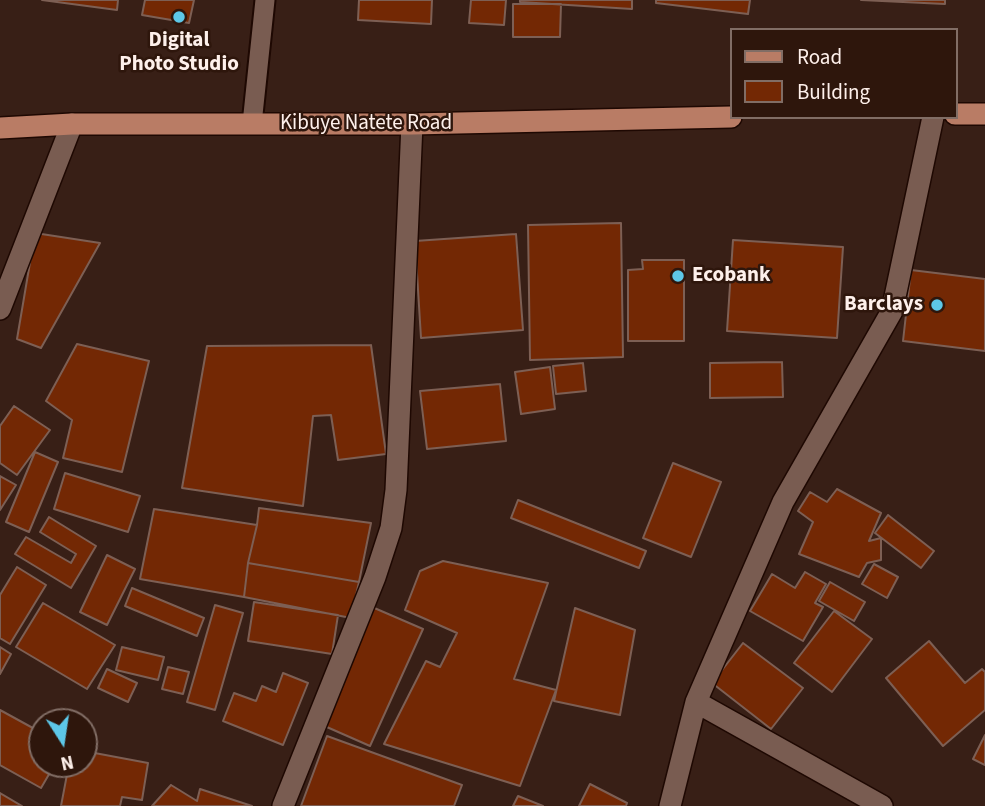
<!DOCTYPE html>
<style>
body{margin:0}
#map{position:relative;width:985px;height:806px;overflow:hidden;background:#381f16;font-family:"Source Sans 3",sans-serif}
canvas{display:block}
.legend{position:absolute;left:730px;top:28px;width:228px;height:91px;box-sizing:border-box;background:#2e160c;border:2px solid #816d65;margin:0;padding:9px 12px;list-style:none;font-size:21px;color:#fef0eb}
.legend li{display:flex;align-items:center;gap:14px;height:35px}
.legend b{width:35px;border:2px solid #816d65}
.north{position:absolute;left:28px;top:708px;width:70px;height:70px;box-sizing:border-box;background:#2e160c;border:2px solid #816d65;border-radius:50%;rotate:168deg;font-size:19px;font-weight:700;line-height:28px;text-align:center;color:#fef0eb}
.north::after{content:'';display:block;margin:auto;width:24px;height:32px;background:#5dc7e8;clip-path:polygon(50% 0,100% 100%,50% 72%,0 100%)}
</style>
<div id="map">
<canvas width="985" height="806"></canvas>
<ul class="legend">
<li><b style="height:9px;background:#b97c65"></b>Road</li>
<li><b style="height:19px;background:#732804"></b>Building</li>
</ul>
<div class="north">N</div>
</div>
<script>
const ctx = document.querySelector('canvas').getContext('2d');
ctx.lineJoin = 'round';
function paint(path, color) { ctx.fillStyle = color; ctx.fill(path, 'evenodd'); }
const poly = rows => new Path2D(rows.map(r => 'M' + r).join(''));
function stroke(path, color, width, dash) { ctx.strokeStyle = color; ctx.lineWidth = width; ctx.lineCap = dash ? 'butt' : 'round'; ctx.setLineDash(dash || []); ctx.stroke(path); }
function label(font, color, halo, rows, align = 'center') {
  ctx.font = font + ' "Source Sans 3",sans-serif'; ctx.lineWidth = 5; ctx.setLineDash([]); ctx.textBaseline = 'middle'; ctx.strokeStyle = halo; ctx.fillStyle = color; for (const [text, x, y, turn = 0] of rows) {
    ctx.save(); ctx.translate(x, y); ctx.rotate((+turn || 0) * Math.PI / 180); ctx.textAlign = isNaN(turn) ? turn : align; if (halo) ctx.strokeText(text, 0, 0); ctx.fillText(text, 0, 0); ctx.restore();
  }
}
const building = poly([
 [42,0,118,0,117,10,42,0],
 [145,0,194,0,189,23,142,15,145,0],
 [359,0,432,0,431,24,358,20,359,0],
 [471,0,506,0,504,25,469,23,471,0],
 [520,0,632,0,632,9,520,2,520,0],
 [656,0,750,0,748,14,656,3,656,0],
 [861,0,945,0,945,4,861,0],
 [513,4,561,4,560,37,513,37,513,4],
 [621,223,623,357,530,360,528,225,621,223],
 [35,233,100,243,41,348,17,339,35,233],
 [516,234,523,330,421,338,415,241,516,234],
 [733,240,843,247,837,338,727,331,733,240],
 [642,260,684,260,684,341,628,341,628,270,643,269,642,260],
 [911,270,985,279,985,351,903,341,911,270],
 [77,344,149,361,122,472,63,458,72,420,46,401,77,344],
 [371,345,386,454,338,460,331,415,313,416,303,506,182,488,207,346,371,345],
 [782,362,783,397,710,398,710,363,782,362],
 [583,363,586,391,556,394,553,366,583,363],
 [550,367,555,409,521,414,515,372,550,367],
 [500,384,506,441,427,449,420,391,500,384],
 [14,406,50,430,17,475,0,463,0,426,14,406],
 [35,452,58,462,29,532,6,522,35,452],
 [673,463,721,482,691,557,643,538,673,463],
 [65,473,140,496,128,532,54,509,65,473],
 [0,476,16,485,0,510,0,476],
 [837,489,881,513,869,541,881,538,881,560,867,563,859,577,799,554,813,522,798,511,810,492,827,502,837,489],
 [518,500,646,551,639,568,511,518,518,500],
 [259,508,371,523,359,582,248,563,257,525,259,508],
 [154,509,257,525,248,563,244,597,140,579,154,509],
 [888,515,934,551,921,568,875,533,888,515],
 [49,517,96,546,71,588,15,554,26,537,71,563,76,554,40,532,49,517],
 [107,555,135,569,107,625,80,612,107,555],
 [443,561,548,583,514,679,556,690,520,786,384,744,426,661,440,667,457,633,405,610,420,571,443,561],
 [248,563,359,582,351,618,244,597,248,563],
 [874,564,898,577,887,598,862,584,874,564],
 [17,567,46,585,10,644,0,638,0,595,17,567],
 [805,572,826,584,815,603,823,607,803,641,750,611,772,574,795,588,805,572],
 [830,582,865,602,854,621,819,601,830,582],
 [132,588,204,618,197,636,125,606,132,588],
 [254,602,338,615,332,654,248,641,254,602],
 [43,603,115,645,87,689,16,647,43,603],
 [215,605,243,613,215,710,187,702,215,605],
 [372,607,423,629,370,746,320,724,372,607],
 [575,608,635,630,620,715,554,701,575,608],
 [834,611,872,639,832,692,794,663,834,611],
 [929,641,965,683,982,669,985,672,985,710,943,746,886,678,929,641],
 [743,643,803,688,771,729,712,683,743,643],
 [0,647,11,654,0,674,0,647],
 [122,647,164,657,158,680,116,670,122,647],
 [168,667,189,672,183,694,162,689,168,667],
 [107,669,137,683,128,702,98,688,107,669],
 [283,673,308,683,283,745,223,721,234,693,256,701,262,686,276,692,283,673],
 [0,710,42,733,42,764,55,764,41,788,0,765,0,710],
 [985,735,985,765,973,759,985,735],
 [327,736,462,785,454,806,301,806,327,736],
 [84,751,148,763,142,800,122,797,120,806,61,806,69,764,84,764,84,751],
 [590,784,627,803,626,806,579,806,590,784],
 [171,785,197,801,200,789,252,806,152,806,171,785],
 [0,793,22,806,0,806,0,793],
 [518,796,543,806,513,806,518,796]
]);
const service = poly([
 [252,124,265,0]
]);
const minor = poly([
 [0,309,72,124],
 [696,702,882,806],
 [283,806,375,577,391,528,396,490,412,124],
 [670,806,696,702,783,502,892,311,933,117]
]);
const primary = poly([
 [955,114,985,114],
 [0,128,72,124,412,124,731,117]
]);
const markers = [
 [179,17,7,"#5dc7e8"],
 [678,276,7,"#5dc7e8"],
 [937,305,7,"#5dc7e8"]
];
const poiNames = [
 ["Digital",179,41],
 ["Photo Studio",179,65],
 ["Ecobank",692,276,"left"],
 ["Barclays",923,305,"right"]
];
const streetNames = [
 ["Kibuye Natete Road",366,124]
];
paint(building, '#732804');
stroke(building, '#7d5f54', 2);
stroke(service, '#1e0802', 23);
stroke(minor, '#1e0802', 24);
stroke(primary, '#1e0802', 24);
stroke(service, '#795c51', 19);
stroke(minor, '#795c51', 21);
stroke(primary, '#b97c65', 21);
for (const [x, y, r, color] of markers) { const dot = new Path2D(); dot.arc(x, y, r, 0, 2 * Math.PI); ctx.fillStyle = color; ctx.fill(dot); stroke(dot, '#2e160c', 2.5); }
label('bold 21px', '#fef0eb', '#2e160c', poiNames);
label('21px', '#fef0eb', '#2e160c', streetNames);
</script>
